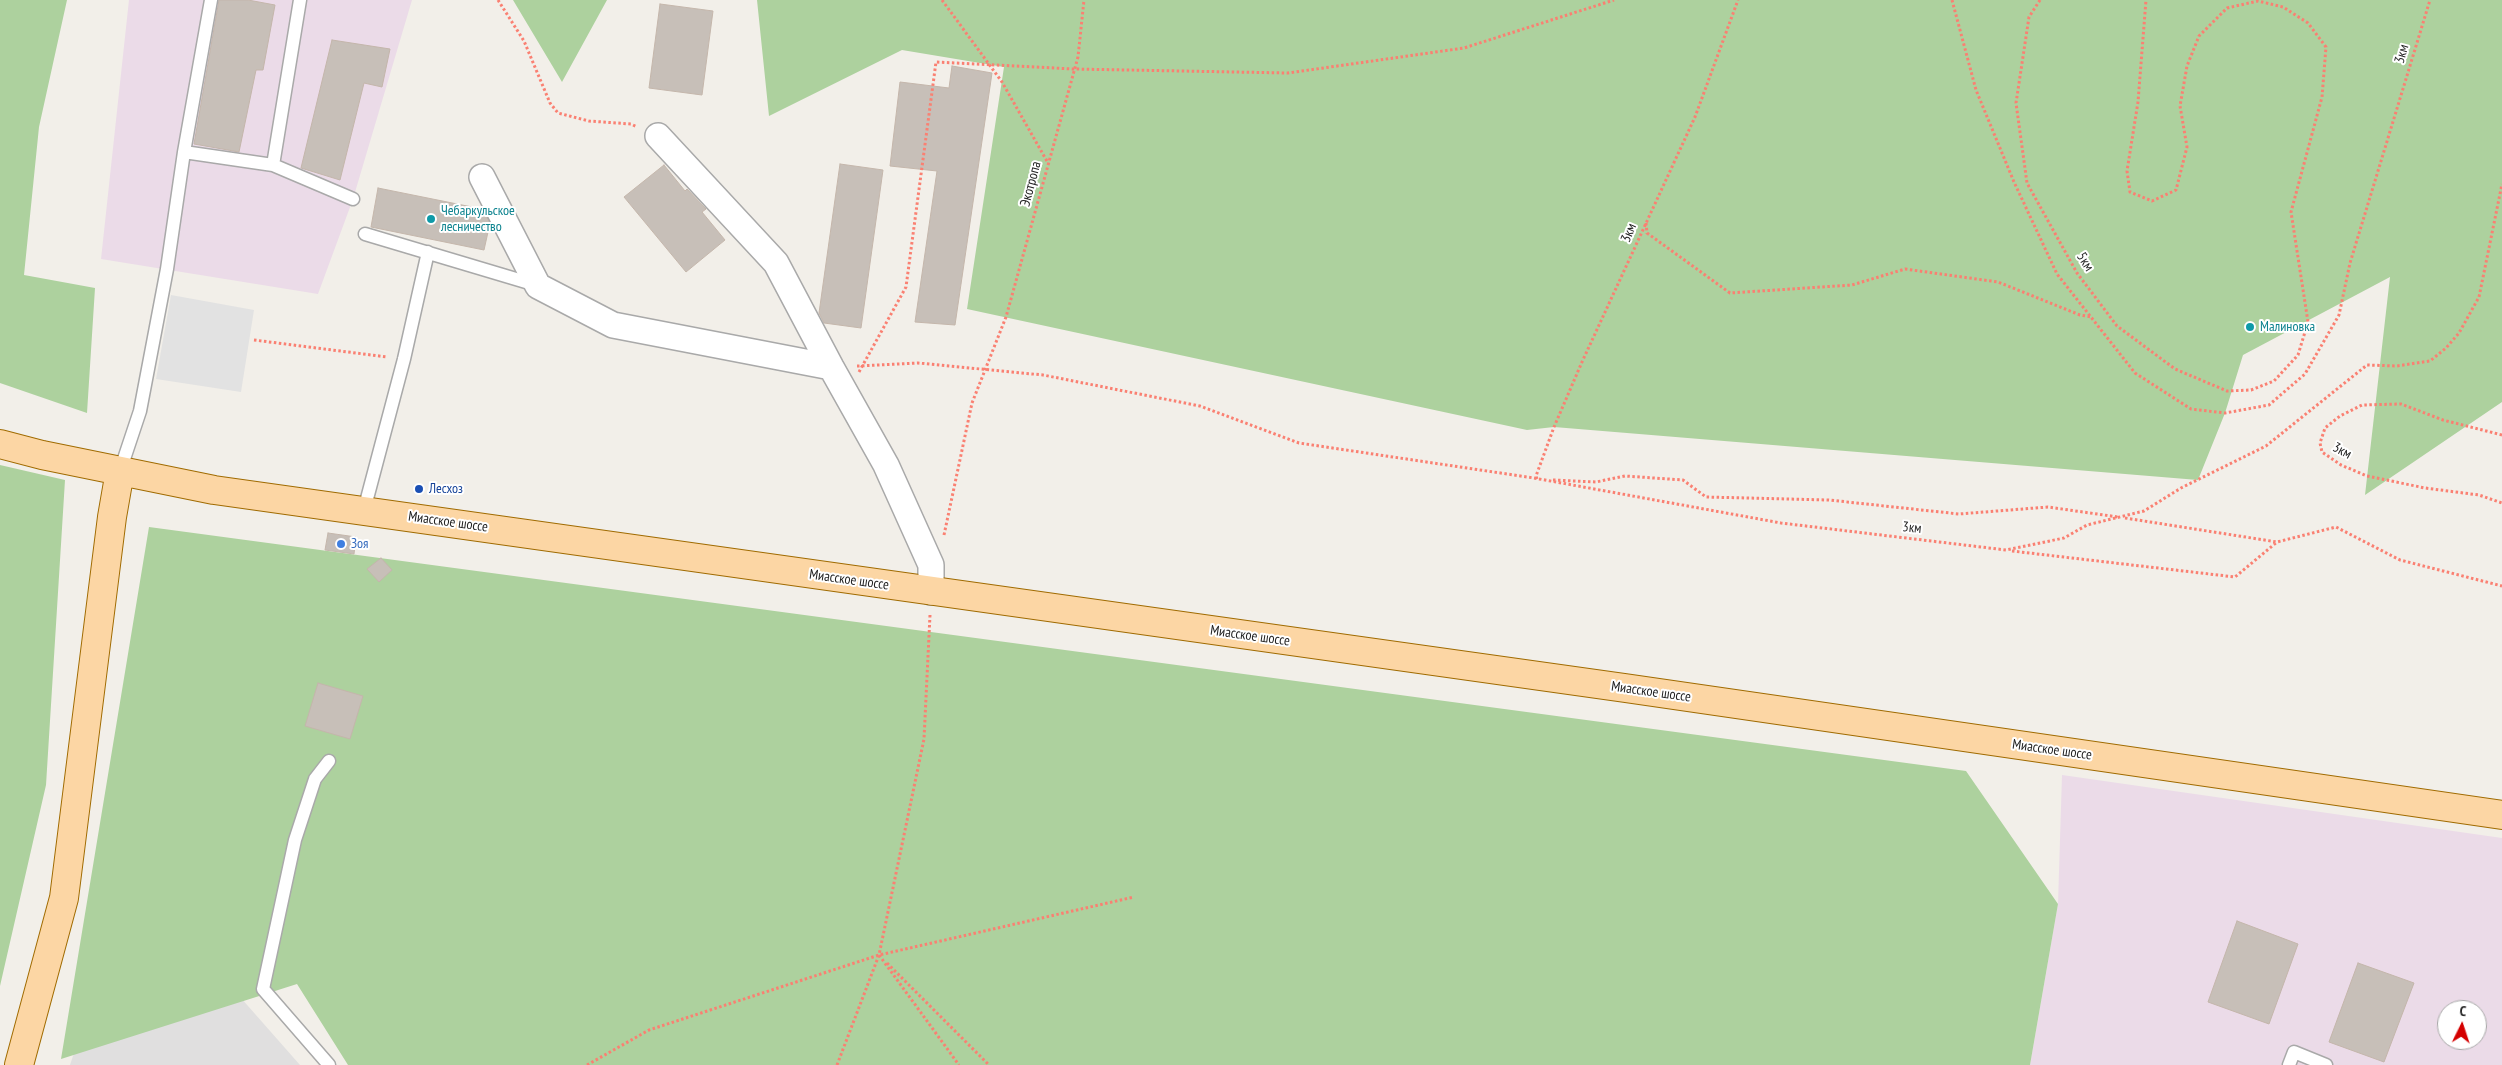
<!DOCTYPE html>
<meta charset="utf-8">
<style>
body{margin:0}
#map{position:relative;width:2502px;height:1065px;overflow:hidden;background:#f2efe9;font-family:"PT Sans Narrow",sans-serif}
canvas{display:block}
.north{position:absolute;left:2437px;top:1000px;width:50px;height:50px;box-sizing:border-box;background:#fff;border:1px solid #a7a7a7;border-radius:50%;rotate:4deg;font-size:14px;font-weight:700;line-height:20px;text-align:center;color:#222}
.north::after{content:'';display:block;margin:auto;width:18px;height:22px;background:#d40000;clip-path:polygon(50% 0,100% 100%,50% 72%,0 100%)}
</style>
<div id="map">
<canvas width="2502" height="1065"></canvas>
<div class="north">С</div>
</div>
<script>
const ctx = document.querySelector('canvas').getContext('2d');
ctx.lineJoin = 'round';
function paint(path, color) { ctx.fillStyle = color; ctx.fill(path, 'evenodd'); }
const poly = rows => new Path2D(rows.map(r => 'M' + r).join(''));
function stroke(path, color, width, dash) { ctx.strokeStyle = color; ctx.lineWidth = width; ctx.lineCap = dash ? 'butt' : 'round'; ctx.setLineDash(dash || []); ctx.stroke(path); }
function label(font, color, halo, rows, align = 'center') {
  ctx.font = font + ' "PT Sans Narrow",sans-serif'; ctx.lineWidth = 4; ctx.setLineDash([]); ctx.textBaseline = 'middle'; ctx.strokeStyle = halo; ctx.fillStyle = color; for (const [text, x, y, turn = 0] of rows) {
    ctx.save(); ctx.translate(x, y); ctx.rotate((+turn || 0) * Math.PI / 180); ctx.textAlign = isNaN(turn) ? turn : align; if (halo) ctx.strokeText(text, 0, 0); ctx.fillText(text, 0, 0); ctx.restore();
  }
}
const residential = poly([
 [226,981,300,1065,70,1065,78,1041]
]);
const industrial = poly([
 [129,0,412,0,353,199,318,294,101,259],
 [2062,775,2502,838,2502,1065,2030,1065,2058,904],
 [2447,1010,2477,1010,2477,1040,2447,1040]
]);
const forest = poly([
 [0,0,67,0,39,127,24,275,95,288,87,413,0,383],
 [513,0,607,0,562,82],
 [757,0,2502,0,2502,402,2365,495,2390,277,2243,355,2225,413,2198,480,1554,427,1527,430,967,309,1004,67,902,50,769,116],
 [0,465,65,480,46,785,0,986],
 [149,527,1966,771,2058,904,2030,1065,348,1065,297,984,61,1059]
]);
const parking = poly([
 [171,295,254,310,241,392,156,379]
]);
const building = poly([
 [219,0,248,0,275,5,263,70,256,70,239,152,194,144,219,0],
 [660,4,713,11,702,95,649,88,660,4],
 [332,40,390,49,382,87,364,83,340,180,301,168,332,40],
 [952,66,992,73,955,325,915,322,937,171,890,166,900,82,949,88,952,66],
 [840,164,883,170,861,328,824,323,819,313,840,164],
 [664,165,685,191,687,189,706,209,702,212,725,240,686,272,624,197,664,165],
 [378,188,482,209,490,223,484,250,371,227,378,188],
 [328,533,356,537,354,554,325,550,328,533],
 [381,558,392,570,379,582,367,569,381,558],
 [318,683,363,696,350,739,305,726,318,683],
 [2237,921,2298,944,2269,1024,2208,1002,2237,921],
 [2358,963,2414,983,2384,1062,2329,1042,2358,963]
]);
const path = poly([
 [498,0,524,41,550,103,558,113,589,121,631,124,637,127],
 [942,0,1002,82,1048,163],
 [1952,0,1976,90,2014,182,2057,274,2135,373,2191,409,2225,413,2269,405,2305,374,2339,315,2350,263,2430,0],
 [2040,0,2029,17,2016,103,2027,183,2077,273,2117,326,2175,369,2227,391,2251,390,2274,381,2298,355,2308,322,2291,212,2322,97,2326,47,2308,23,2283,7,2258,1,2227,8,2199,36,2187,66,2180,106,2187,147,2176,190,2152,201,2130,192,2127,171,2138,102,2146,0],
 [1646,223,1647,233,1730,293,1852,285,1905,269,1998,282,2080,315,2092,317],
 [254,340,387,357],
 [857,366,918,363,1043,375,1200,406,1299,443,1534,478,1781,523,2006,550,2064,538,2087,525,2144,511,2181,488,2266,446,2367,365,2397,366,2430,361,2446,348,2459,333,2479,297,2502,184],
 [859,372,906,287,936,62,1074,69,1288,73,1464,48,1614,0],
 [2502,435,2443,420,2401,404,2362,405,2340,416,2325,428,2320,443,2322,452,2341,465,2367,476,2425,488,2479,495,2502,503],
 [1537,479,1536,476,1554,427,1582,362,1695,117,1738,0],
 [1553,480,1596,482,1625,476,1683,480,1706,497,1829,500,1959,514,2048,507,2118,517],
 [2125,518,2277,542,2336,527,2400,560,2502,586],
 [944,535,972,403,1006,317,1078,57,1084,0],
 [2012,551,2235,577,2277,542],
 [930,615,924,739,879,955,959,1065],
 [887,963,989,1065],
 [587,1065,649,1030,879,955,1134,897],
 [837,1065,879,955]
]);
const service = poly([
 [184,152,273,165,300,0],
 [273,165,353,199],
 [365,234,536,285],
 [120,471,140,411,167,269,184,152,211,0],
 [364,510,404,359,428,252],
 [329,1065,263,989,295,840,315,779,329,761],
 [2289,1065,2294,1052,2326,1065]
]);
const minor = poly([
 [658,136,776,263,831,367,886,465,931,565,931,592],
 [482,177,538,286,613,325,831,367]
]);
const primary = poly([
 [0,444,42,455,214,490,1625,688,2502,815],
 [19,1065,64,898,112,517,120,471]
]);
const markers = [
 [431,219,5,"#0f9aa8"],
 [2250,327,5,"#0f9aa8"],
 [419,489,5,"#1a4fb4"],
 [341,544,5,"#3f7fe0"]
];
const streetNames = [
 ["3км",2402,54,-74],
 ["Экотропа",1031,184,-75],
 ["3км",1629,233,-67],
 ["5км",2085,262,58],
 ["3км",2342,451,29],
 ["Миасское шоссе",448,522,8],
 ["3км",1912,528,6],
 ["Миасское шоссе",849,580,8],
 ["Миасское шоссе",1250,636,8],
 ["Миасское шоссе",1651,692,8],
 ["Миасское шоссе",2052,750,8]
];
const cultureNames = [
 ["Чебаркульское",441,211],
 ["лесничество",441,227],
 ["Малиновка",2260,327]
];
const transitNames = [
 ["Лесхоз",429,489]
];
const shopNames = [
 ["Зоя",351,544]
];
paint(residential, '#e0dfdf');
paint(industrial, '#ebdbe8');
paint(forest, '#add19e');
paint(parking, '#e2e2e2');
paint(building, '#c7bfb8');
stroke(building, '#c4b6ab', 1);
stroke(service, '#a9a9a9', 15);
stroke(minor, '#a9a9a9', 28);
stroke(primary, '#a06b00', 30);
stroke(path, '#fa8072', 3, [2.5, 2.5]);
stroke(service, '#fff', 12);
stroke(minor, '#fff', 25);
stroke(primary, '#fcd6a4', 28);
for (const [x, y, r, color] of markers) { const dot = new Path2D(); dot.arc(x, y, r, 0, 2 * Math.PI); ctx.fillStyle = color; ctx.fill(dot); stroke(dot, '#fff', 2); }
label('14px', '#222', '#fff', streetNames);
label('14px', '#0d838f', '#fff', cultureNames, 'left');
label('14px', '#164399', '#fff', transitNames, 'left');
label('14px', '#366cbe', '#fff', shopNames, 'left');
</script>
